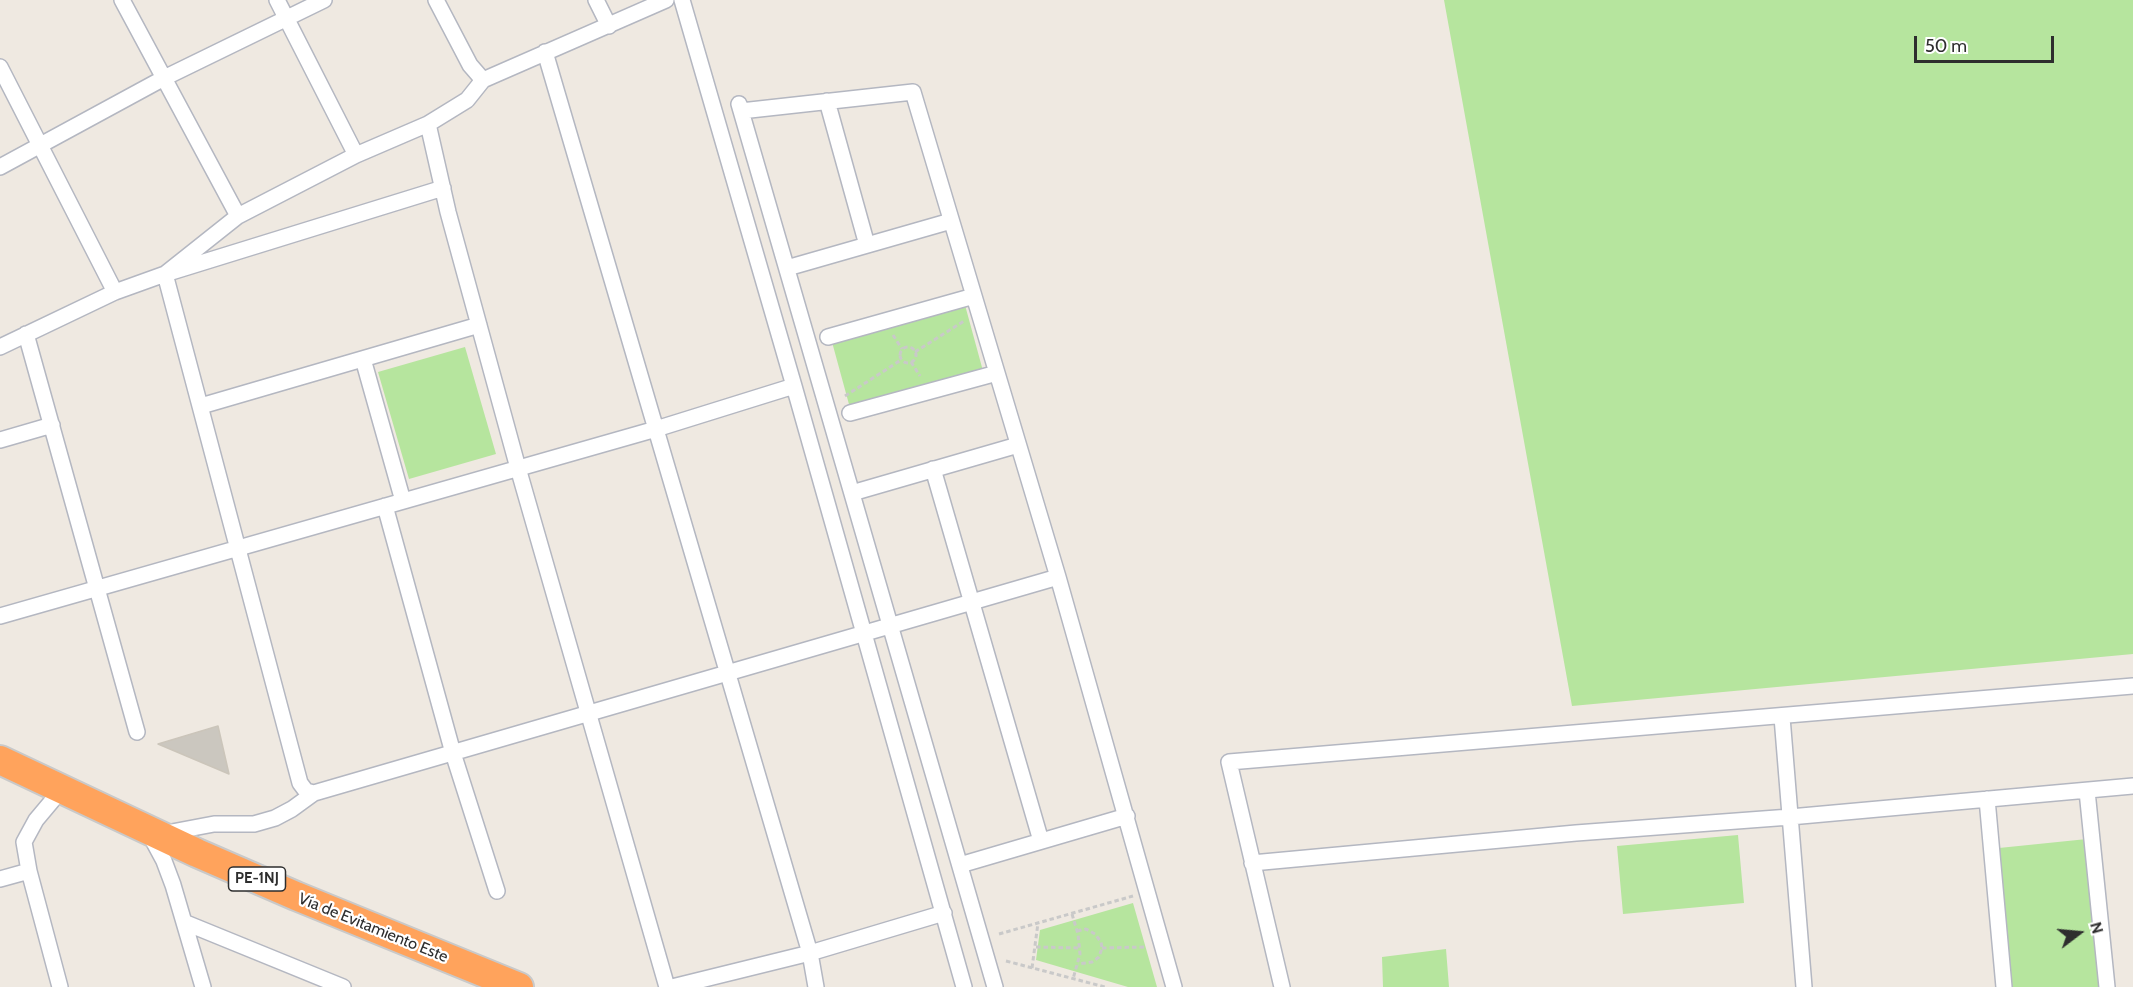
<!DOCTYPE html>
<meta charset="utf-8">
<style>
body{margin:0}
#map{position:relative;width:2133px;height:987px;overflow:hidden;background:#efe9e1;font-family:Cabin,sans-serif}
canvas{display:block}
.north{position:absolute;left:2049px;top:903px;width:60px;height:60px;-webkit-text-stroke:4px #fff;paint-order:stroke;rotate:74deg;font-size:16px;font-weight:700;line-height:24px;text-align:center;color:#2e2e2e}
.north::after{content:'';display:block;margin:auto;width:21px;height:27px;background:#2e2e2e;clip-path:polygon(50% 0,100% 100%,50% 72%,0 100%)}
.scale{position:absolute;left:1914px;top:36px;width:140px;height:27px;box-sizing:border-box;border:3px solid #2e2e2e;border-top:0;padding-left:8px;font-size:18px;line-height:21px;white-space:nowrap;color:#2e2e2e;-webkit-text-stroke:4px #fff;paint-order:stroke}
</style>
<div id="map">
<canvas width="2133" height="987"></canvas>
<div class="north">N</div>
<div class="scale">50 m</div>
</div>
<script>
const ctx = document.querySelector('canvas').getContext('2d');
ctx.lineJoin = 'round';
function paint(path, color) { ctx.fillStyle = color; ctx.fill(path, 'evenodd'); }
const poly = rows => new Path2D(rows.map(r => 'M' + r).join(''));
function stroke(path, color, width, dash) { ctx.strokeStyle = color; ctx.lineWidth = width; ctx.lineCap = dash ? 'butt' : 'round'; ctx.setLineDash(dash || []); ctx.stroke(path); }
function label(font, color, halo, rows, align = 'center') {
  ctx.font = font + ' Cabin,sans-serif'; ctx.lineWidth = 4.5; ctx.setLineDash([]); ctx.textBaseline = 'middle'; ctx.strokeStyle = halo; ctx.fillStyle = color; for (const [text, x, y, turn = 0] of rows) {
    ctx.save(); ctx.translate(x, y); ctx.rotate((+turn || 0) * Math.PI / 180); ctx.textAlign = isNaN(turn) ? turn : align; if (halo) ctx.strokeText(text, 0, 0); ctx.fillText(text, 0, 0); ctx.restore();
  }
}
const green = poly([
 [1444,0,2133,0,2133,654,1572,706],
 [965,305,983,371,850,408,832,342],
 [465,347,496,454,409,479,378,372],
 [1738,835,1744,903,1623,914,1617,846],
 [2087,839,2100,987,2010,987,1999,848],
 [1133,903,1157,987,1128,987,1036,960,1040,930],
 [1446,949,1449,987,1383,987,1382,957]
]);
const building = poly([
 [218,726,229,774,158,744,218,726]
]);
const path = poly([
 [893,335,902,349],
 '900 355a8 8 0 1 1 16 0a8 8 0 1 1-16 0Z',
 [915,352,964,321],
 [911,362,920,376],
 [845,396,901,360],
 [1072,914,1078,934,1080,954,1073,979],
 [1077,931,1086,929,1095,934,1101,942,1102,948,1099,957,1092,962,1078,964],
 [999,934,1133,896],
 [1036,947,1079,948],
 [1102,948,1145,947],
 [1006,961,1105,987],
 [1032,968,1038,923]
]);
const street = poly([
 [122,0,238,216],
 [277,0,356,155],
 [436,0,470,65,483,80],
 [596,0,609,26],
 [682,0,794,386,964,987],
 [545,52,810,953,816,987],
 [0,67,115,292],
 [827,101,867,245],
 [739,104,995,987],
 [741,111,913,92,1058,577,1174,987],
 [428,124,448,212,518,468,667,987],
 [0,167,164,78,324,0],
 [787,268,951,221],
 [26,334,137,732],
 [828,337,974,296],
 [0,347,115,292,165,274,443,188],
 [363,359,403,501],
 [201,406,479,325],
 [850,413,997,373],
 [0,440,52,425],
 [933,469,1041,841],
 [852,493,1018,445],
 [385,506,453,753,497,891],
 [0,616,656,429,794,386],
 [1782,717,1804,987],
 [2087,791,2107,987],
 [314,793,306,791,300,783,165,274,238,216,356,155,428,124,467,100,483,80,666,0],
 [1987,799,2004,987],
 [161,834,214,824,254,824,275,818,292,809,314,793,1058,577],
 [150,835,164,861,173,885,203,987],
 [1252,863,1576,833,1790,817,2133,786],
 [960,865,1127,816],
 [0,879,29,871],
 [186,923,343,987],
 [60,987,29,871,24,842,36,820,62,789],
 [672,987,810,953,944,913],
 [1282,987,1229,762,2133,686]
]);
const highway = poly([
 [0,760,197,853,296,896,519,987]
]);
const shields = [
 [257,879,57]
];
const shieldNames = [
 ["PE-1NJ",257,879]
];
const streetNames = [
 ["Vía de Evitamiento Este",373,928,22]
];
paint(green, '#b6e59e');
paint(building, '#cbc7bf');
stroke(building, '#cbc5ba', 1.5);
stroke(street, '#b4b7c1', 18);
stroke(highway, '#c9c9c9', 32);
stroke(path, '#c9c9c9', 3, [4.5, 3]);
stroke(street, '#fff', 15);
stroke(highway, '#ffa35c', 28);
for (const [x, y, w] of shields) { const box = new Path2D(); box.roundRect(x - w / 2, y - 12, w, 24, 4.5); ctx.fillStyle = '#fff'; ctx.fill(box); stroke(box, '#2e2e2e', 1.5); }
label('bold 15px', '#2e2e2e', null, shieldNames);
label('16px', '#2e2e2e', '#fff', streetNames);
</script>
